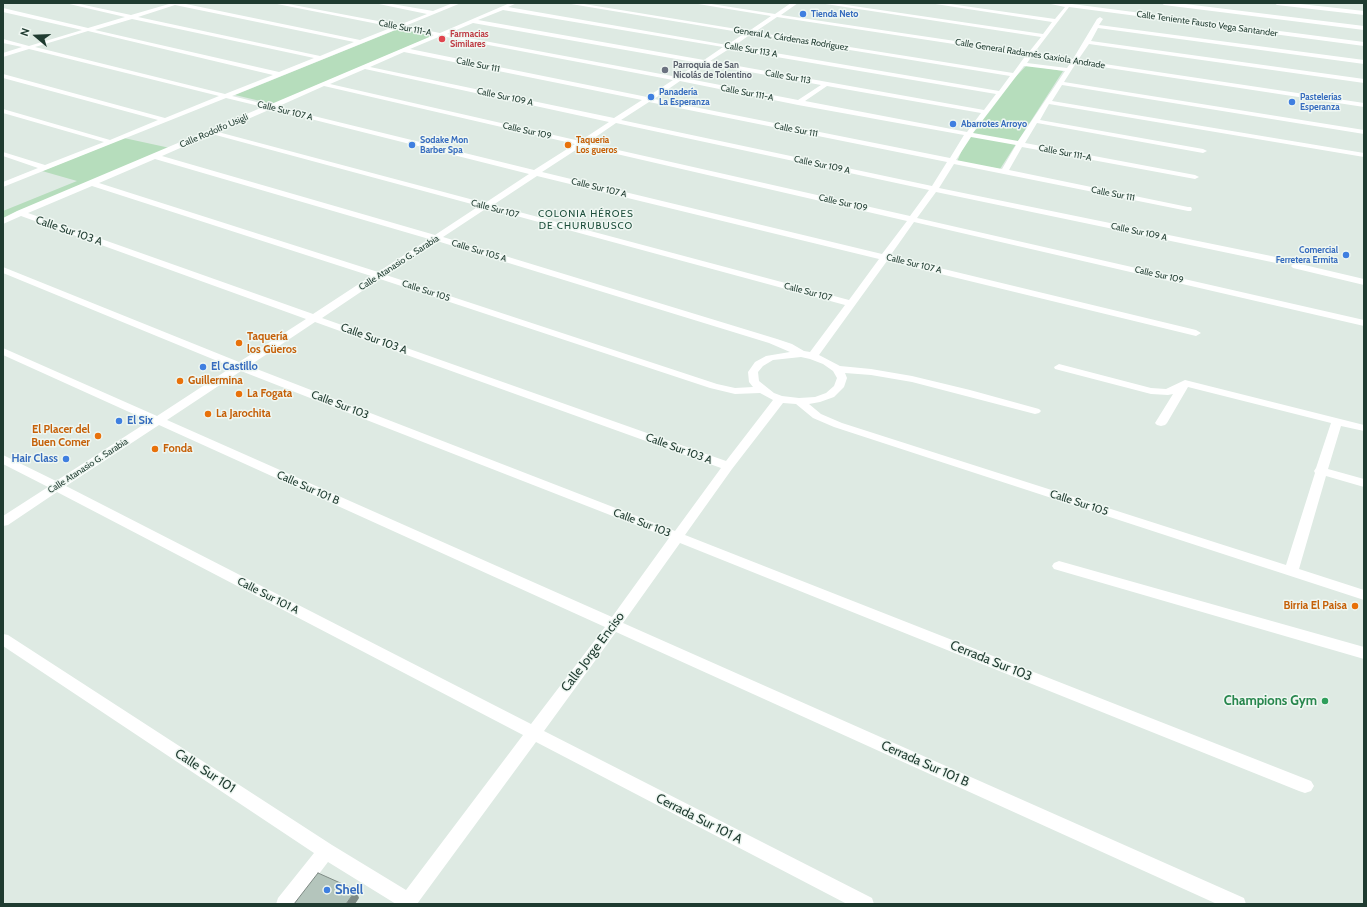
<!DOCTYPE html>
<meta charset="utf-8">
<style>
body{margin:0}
#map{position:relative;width:1367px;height:907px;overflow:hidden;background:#deeae3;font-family:Cabin,sans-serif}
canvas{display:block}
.frame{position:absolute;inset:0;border:4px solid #1f3b30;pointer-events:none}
.north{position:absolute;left:16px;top:16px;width:40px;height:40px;-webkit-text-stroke:3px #eff7f2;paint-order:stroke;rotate:289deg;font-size:11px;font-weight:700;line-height:16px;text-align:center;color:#1f3b30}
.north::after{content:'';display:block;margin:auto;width:14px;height:18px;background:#1f3b30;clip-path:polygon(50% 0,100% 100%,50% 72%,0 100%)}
</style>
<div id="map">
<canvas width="1367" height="907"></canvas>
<div class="frame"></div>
<div class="north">N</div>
</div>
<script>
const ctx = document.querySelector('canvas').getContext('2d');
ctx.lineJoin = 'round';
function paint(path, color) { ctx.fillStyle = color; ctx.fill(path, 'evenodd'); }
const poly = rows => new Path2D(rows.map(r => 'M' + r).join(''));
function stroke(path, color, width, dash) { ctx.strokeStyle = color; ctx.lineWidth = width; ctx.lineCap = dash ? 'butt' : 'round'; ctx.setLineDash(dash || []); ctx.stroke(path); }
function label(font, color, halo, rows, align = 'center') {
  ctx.font = font + ' Cabin,sans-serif'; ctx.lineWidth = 3; ctx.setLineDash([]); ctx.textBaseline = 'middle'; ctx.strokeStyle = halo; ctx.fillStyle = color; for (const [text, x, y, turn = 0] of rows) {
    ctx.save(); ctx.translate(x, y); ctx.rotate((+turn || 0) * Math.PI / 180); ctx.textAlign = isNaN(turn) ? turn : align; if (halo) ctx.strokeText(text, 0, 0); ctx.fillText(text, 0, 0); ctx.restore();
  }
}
const green = poly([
 [398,29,433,36,273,104,235,95],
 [1027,65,1063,71,1000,169,957,162,968,135,997,96],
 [124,138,170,148,3,219,3,211,77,181,42,171]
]);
const minor = poly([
 [65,3,75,3,131,15,169,4,168,3,181,3,360,40,393,27,272,3,283,3,399,25,427,14,374,3,386,3,433,11,453,3,461,3,405,26,440,33,510,3,517,3,508,7,727,45,745,33,565,3,578,3,749,31,771,16,692,3,705,3,775,14,791,3,798,3,781,15,1029,52,1041,37,819,3,833,3,1043,34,1052,22,929,3,943,3,1055,19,1065,7,1046,3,1073,3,1072,4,1364,42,1364,46,1069,7,1034,53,1073,59,1097,19,1100,17,1103,19,1099,25,1364,60,1364,64,1098,28,1091,41,1364,79,1364,83,1089,44,1078,60,1364,103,1364,107,1076,63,1064,82,1364,130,1364,134,1062,85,1052,101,1364,153,1364,157,1049,104,1040,120,1203,149,1207,151,1203,153,1037,123,1025,143,1195,175,1199,177,1195,179,1022,147,1009,170,1188,207,1191,207,1192,209,1191,211,1188,211,954,164,939,188,1281,258,1284,259,1286,261,1284,263,1281,264,936,192,917,218,1364,320,1364,326,914,222,890,256,1196,330,1201,333,1196,336,887,261,819,355,840,366,871,369,912,376,970,390,1039,409,1041,411,1039,413,1035,414,912,382,871,375,845,373,847,378,844,387,834,397,820,402,809,404,821,414,842,423,1286,565,1315,473,1314,471,1316,468,1331,423,1188,387,1167,423,1165,425,1161,426,1157,425,1155,423,1173,394,1168,395,1151,394,1055,369,1054,367,1059,364,1151,388,1166,389,1185,380,1364,425,1364,431,1341,426,1328,469,1364,479,1364,487,1326,476,1299,569,1364,590,1364,600,834,427,813,418,796,404,783,403,732,469,685,535,1311,781,1314,786,1311,791,1305,793,1299,791,680,543,623,623,1244,898,1246,904,1217,904,616,632,544,731,872,898,874,904,847,904,536,742,417,904,396,904,328,862,296,904,276,904,278,898,314,853,3,646,3,634,8,635,332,845,406,890,523,735,57,492,8,525,3,526,3,516,48,487,3,464,3,455,56,481,149,421,3,355,3,348,157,416,232,367,3,273,3,267,239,362,306,319,21,216,3,224,3,218,17,211,263,107,226,98,3,187,3,182,38,168,3,156,3,152,45,165,104,142,3,113,3,109,110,140,158,120,3,78,3,74,165,118,219,96,29,49,3,57,3,53,22,47,3,43,3,39,29,46,82,30,3,12,3,8,88,28,125,17,65,3],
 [175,5,354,42,320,56,138,17,175,5],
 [503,10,723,47,704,60,478,20,503,10],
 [777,17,1026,55,1013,73,755,32,777,17],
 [132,19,314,58,279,72,95,30,132,19],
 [473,23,699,63,677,77,447,34,473,23],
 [400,28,434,35,269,105,232,96,400,28],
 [88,31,273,75,225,94,35,47,88,31],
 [751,34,1010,76,999,91,734,46,751,34],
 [441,36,673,80,647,97,410,49,441,36],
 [729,49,996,94,984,110,710,61,729,49],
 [404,52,642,100,614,118,370,67,404,52],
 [1032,56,1071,62,1067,68,1027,63,1032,56],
 [706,64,821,85,798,100,684,78,706,64],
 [1024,66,1065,71,1018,141,973,133,1024,66],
 [365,69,609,122,580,141,330,84,365,69],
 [680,81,798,105,964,135,950,158,654,99,680,81],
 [324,86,575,144,534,170,277,107,324,86],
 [827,86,981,113,967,132,805,101,827,86],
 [649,102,947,162,932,186,621,120,649,102],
 [271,109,529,174,485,203,218,132,271,109],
 [616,123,929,190,910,216,587,143,616,123],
 [212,134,479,206,435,235,162,156,212,134],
 [971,137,1016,145,1002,169,956,160,971,137],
 [582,146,907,221,882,254,542,172,582,146],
 [155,159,429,239,378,272,99,183,155,159],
 [537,176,879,259,849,300,493,205,537,176],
 [92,186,371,276,313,314,28,213,92,186],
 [487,208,845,305,810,352,804,351,792,344,777,339,443,237,487,208],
 [437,241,769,343,790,352,766,356,755,362,748,372,749,382,753,387,735,388,717,384,386,275,437,241],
 [380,279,710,388,735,394,760,393,773,400,726,461,322,318,380,279],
 [315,322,721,468,675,531,249,366,315,322],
 [801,357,810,359,823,364,833,371,837,378,834,386,826,393,815,397,799,398,782,396,774,393,759,381,758,372,763,366,773,360,801,357],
 [241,371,669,538,612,617,167,420,241,371],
 [159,425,605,627,531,724,66,486,159,425],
 [1161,3,1177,3,1364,26,1364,30,1164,5,1161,3],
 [1274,3,1291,3,1364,11,1364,15,1277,5,1274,3],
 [1296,263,1364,279,1364,285,1293,268,1291,266,1293,264,1296,263],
 [1059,561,1364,647,1364,659,1054,569,1052,566,1054,563,1059,561]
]);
const shadedWall = poly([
 [356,890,359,898,355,904,346,904]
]);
const building = poly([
 [318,873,356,890,346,904,294,904,318,873]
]);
const markers = [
 [803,14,4,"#3f7fe0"],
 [442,39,4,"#e0444e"],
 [665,70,4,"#6b7280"],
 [651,97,4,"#3f7fe0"],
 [1292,102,4,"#3f7fe0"],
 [953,124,4,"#3f7fe0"],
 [412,145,4,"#3f7fe0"],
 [568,145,4,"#e8710a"],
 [1346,255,4,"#3f7fe0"],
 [239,343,4,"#e8710a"],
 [203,367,4,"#3f7fe0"],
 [180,381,4,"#e8710a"],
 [239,394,4,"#e8710a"],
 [208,414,4,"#e8710a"],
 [119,421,4,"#3f7fe0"],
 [98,436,4,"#e8710a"],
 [155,449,4,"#e8710a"],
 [66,459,4,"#3f7fe0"],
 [1355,606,4,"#e8710a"],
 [1325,701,4,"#2e9e5b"],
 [327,890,4,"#3f7fe0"]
];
const farShopnames = [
 ["Tienda Neto",811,14],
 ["Panadería",659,92],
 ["La Esperanza",659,102],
 ["Pastelerías",1300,97],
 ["Esperanza",1300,107],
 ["Abarrotes Arroyo",961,124],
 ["Sodake Mon",420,140],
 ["Barber Spa",420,150],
 ["Comercial",1338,250,"right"],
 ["Ferretera Ermita",1338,260,"right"]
];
const farStreetnames = [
 ["Calle Teniente Fausto Vega Santander",1207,24,8],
 ["Calle Sur 111-A",405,28,11],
 ["General A. Cárdenas Rodríguez",791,39,9],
 ["Calle Sur 113 A",751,50,10],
 ["Calle General Radamés Gaxiola Andrade",1030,54,9],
 ["Calle Sur 111",478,65,12],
 ["Calle Sur 113",788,77,10],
 ["Calle Sur 111-A",747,93,11],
 ["Calle Sur 109 A",505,97,12],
 ["Calle Sur 107 A",285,111,14],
 ["Calle Sur 111",796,130,11],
 ["Calle Rodolfo Usigli",214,131,-23],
 ["Calle Sur 109",527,131,13],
 ["Calle Sur 111-A",1065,153,11],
 ["Calle Sur 109 A",822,165,12],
 ["Calle Sur 107 A",599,188,14],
 ["Calle Sur 111",1113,194,11],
 ["Calle Sur 109",843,203,13],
 ["Calle Sur 107",495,209,15],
 ["Calle Sur 109 A",1139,232,12],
 ["Calle Sur 105 A",479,251,17],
 ["Calle Atanasio G. Sarabia",399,263,-33],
 ["Calle Sur 107 A",914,264,14],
 ["Calle Sur 109",1159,275,13],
 ["Calle Sur 105",426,291,18],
 ["Calle Sur 107",808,292,15],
 ["Calle Atanasio G. Sarabia",88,466,-33]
];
const farHealthnames = [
 ["Farmacias",450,34],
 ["Similares",450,44]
];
const farWorshipnames = [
 ["Parroquia de San",673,65],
 ["Nicolás de Tolentino",673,75]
];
const farFoodnames = [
 ["Taqueria",576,140],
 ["Los gueros",576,150]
];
const farNeighbourhoodnames = [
 ["COLONIA HÉROES",586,214],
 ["DE CHURUBUSCO",586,226]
];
const streetNames = [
 ["Calle Sur 103 A",69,231,19],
 ["Calle Sur 103 A",374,339,20],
 ["Calle Sur 103",340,405,21],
 ["Calle Sur 103 A",679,449,20],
 ["Calle Sur 101 B",308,488,24],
 ["Calle Sur 105",1079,503,18],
 ["Calle Sur 103",642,523,21],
 ["Calle Sur 101 A",268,596,27]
];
const foodNames = [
 ["Taquería",247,337],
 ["los Güeros",247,350],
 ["Guillermina",188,381],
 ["La Fogata",247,394],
 ["La Jarochita",216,414],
 ["El Placer del",90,430,"right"],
 ["Buen Comer",90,443,"right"],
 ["Fonda",163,449],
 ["Birria El Paisa",1347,606,"right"]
];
const shopNames = [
 ["El Castillo",211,367],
 ["El Six",127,421],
 ["Hair Class",58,459,"right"]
];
const nearStreetnames = [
 ["Calle Jorge Enciso",593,652,-53],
 ["Cerrada Sur 103",991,661,22],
 ["Cerrada Sur 101 B",925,764,24],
 ["Calle Sur 101",205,771,33],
 ["Cerrada Sur 101 A",699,819,27]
];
const nearLeisurenames = [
 ["Champions Gym",1317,701]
];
const nearShopnames = [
 ["Shell",335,890]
];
paint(green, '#b6ddbc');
paint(minor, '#fff');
paint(shadedWall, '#7e8a84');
paint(building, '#b4c5bc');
stroke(building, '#7e8a84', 1);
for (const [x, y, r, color] of markers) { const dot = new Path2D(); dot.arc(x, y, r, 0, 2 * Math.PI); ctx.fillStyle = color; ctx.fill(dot); stroke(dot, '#eff7f2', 1.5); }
label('bold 9px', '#366cbe', '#eff7f2', farShopnames, 'left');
label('9px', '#1f3b30', '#eff7f2', farStreetnames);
label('bold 9px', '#be3a42', '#eff7f2', farHealthnames, 'left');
label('bold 9px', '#5b616d', '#eff7f2', farWorshipnames, 'left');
label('bold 9px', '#c56008', '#eff7f2', farFoodnames, 'left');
ctx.letterSpacing = '1px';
label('10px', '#1b4d3a', '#eff7f2', farNeighbourhoodnames);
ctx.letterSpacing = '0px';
label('11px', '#1f3b30', '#eff7f2', streetNames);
label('bold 11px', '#c56008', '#eff7f2', foodNames, 'left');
label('bold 11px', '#366cbe', '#eff7f2', shopNames, 'left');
label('13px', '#1f3b30', '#eff7f2', nearStreetnames);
label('bold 13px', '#27864d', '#eff7f2', nearLeisurenames, 'right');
label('bold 13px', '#366cbe', '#eff7f2', nearShopnames, 'left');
</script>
